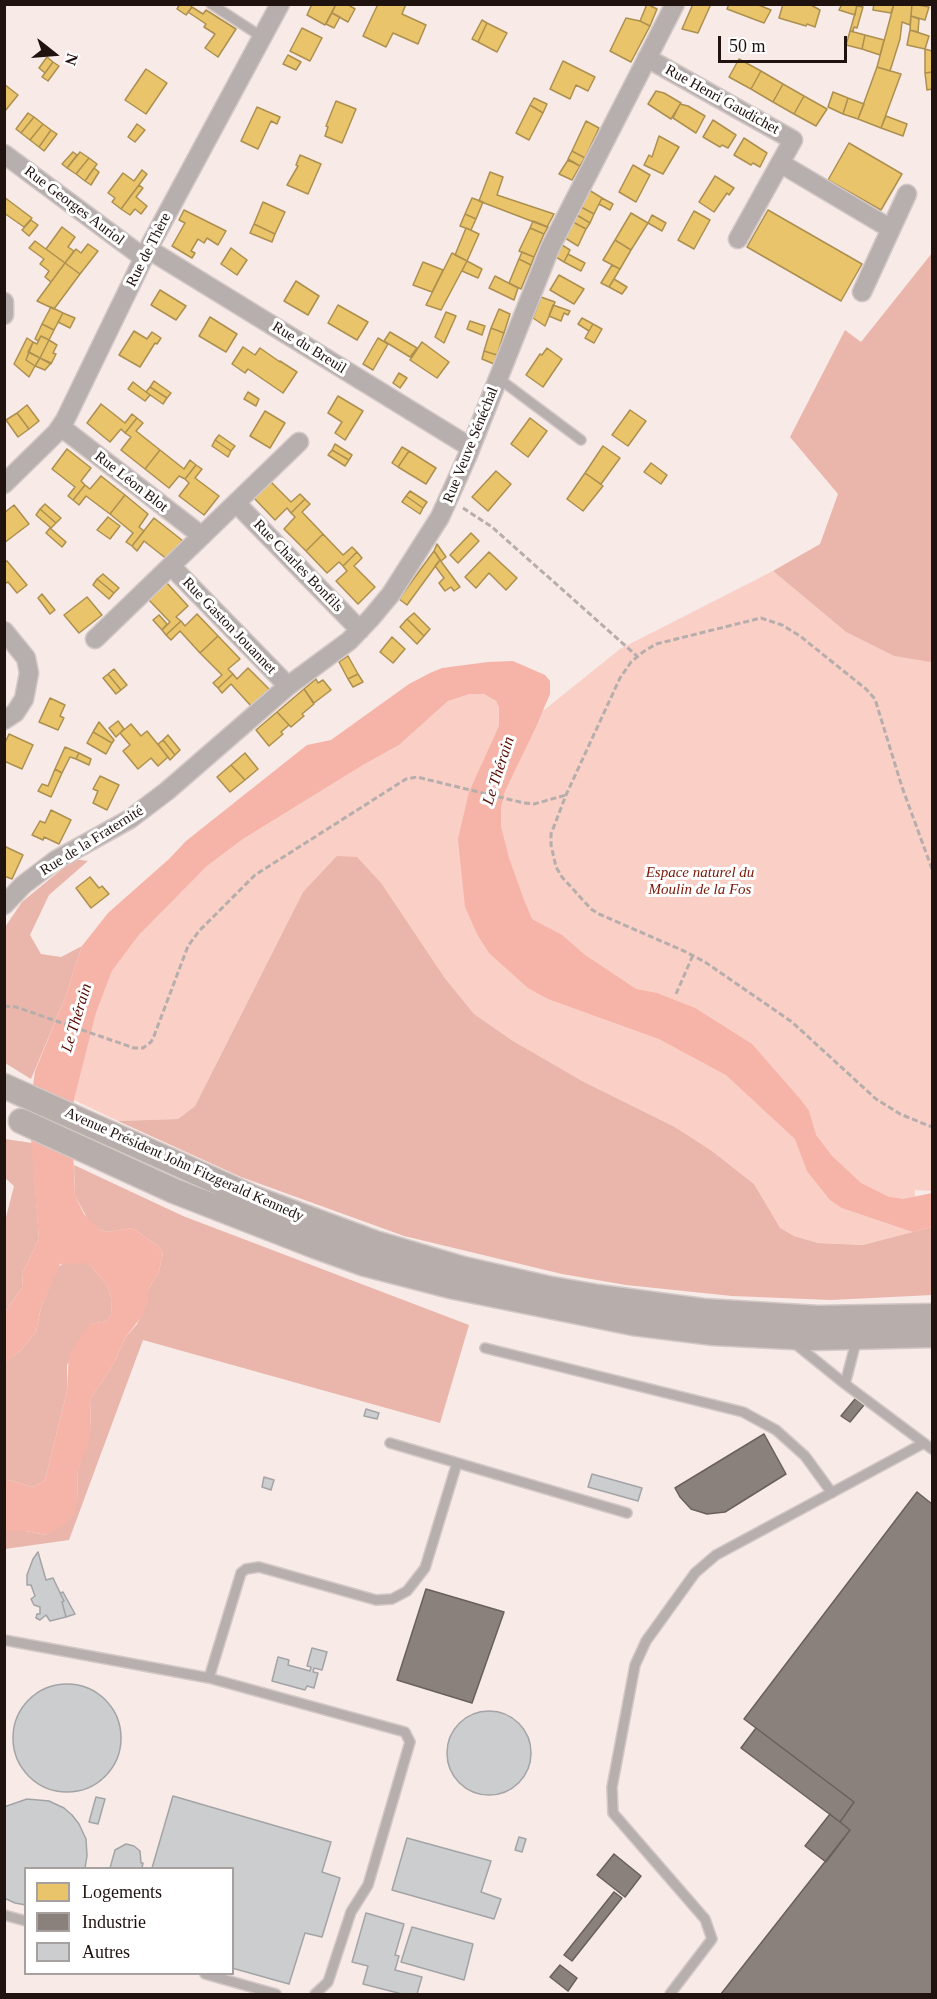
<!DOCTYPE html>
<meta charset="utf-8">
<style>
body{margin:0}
#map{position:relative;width:937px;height:1999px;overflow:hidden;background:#f7eae7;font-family:Georgia,serif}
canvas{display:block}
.frame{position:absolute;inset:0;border:6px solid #20120f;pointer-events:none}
.legend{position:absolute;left:24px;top:1867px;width:210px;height:108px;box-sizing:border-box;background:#fff;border:2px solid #a6a09f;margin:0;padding:8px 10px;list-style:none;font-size:18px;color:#20120f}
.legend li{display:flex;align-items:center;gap:12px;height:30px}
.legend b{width:30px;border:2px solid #a6a09f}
.north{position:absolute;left:24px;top:24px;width:60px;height:60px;-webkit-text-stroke:4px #fff;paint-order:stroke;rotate:107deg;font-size:16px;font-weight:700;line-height:24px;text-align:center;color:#20120f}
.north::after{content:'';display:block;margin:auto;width:21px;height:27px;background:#20120f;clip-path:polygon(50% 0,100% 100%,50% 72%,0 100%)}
.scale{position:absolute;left:718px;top:36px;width:129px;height:27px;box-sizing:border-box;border:3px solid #20120f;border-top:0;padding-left:8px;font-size:18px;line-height:21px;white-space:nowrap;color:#20120f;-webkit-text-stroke:4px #fff;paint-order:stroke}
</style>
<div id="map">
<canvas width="937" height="1999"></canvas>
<div class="frame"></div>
<ul class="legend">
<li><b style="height:16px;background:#e9c46a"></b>Logements</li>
<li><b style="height:16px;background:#8a817c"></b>Industrie</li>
<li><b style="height:16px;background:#cccdcf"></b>Autres</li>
</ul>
<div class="north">N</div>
<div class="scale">50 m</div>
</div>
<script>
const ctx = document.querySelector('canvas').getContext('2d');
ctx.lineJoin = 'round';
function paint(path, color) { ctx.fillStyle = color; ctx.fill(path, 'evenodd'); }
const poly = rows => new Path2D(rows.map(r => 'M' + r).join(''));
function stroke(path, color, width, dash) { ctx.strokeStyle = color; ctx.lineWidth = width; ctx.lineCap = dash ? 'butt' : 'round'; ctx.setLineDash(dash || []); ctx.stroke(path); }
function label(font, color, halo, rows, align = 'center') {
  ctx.font = font + ' Georgia,serif'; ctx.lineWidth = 6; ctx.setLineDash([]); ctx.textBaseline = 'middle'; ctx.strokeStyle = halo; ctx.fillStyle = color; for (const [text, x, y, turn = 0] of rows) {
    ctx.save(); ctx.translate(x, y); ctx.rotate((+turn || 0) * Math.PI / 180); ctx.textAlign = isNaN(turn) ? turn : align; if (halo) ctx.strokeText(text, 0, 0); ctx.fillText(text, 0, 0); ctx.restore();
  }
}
const green = poly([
 [773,571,846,632,894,656,932,662,932,1191,915,1190,913,1232,863,1245,818,1243,794,1236,779,1228,754,1184,712,1151,675,1127,584,1082,513,1041,474,1014,444,977,303,892,195,1106,178,1119,118,1121,74,1100,96,1013,112,971,138,936,207,866,243,839,363,765,399,745,448,701,470,694,484,694,496,701,499,706,499,726,543,711,620,649]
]);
const forest = poly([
 [932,253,932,662,930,662,894,656,846,632,773,571,820,544,838,494,790,437,845,330,861,342],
 [337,856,357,857,381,883,444,977,474,1014,513,1041,584,1082,675,1127,712,1151,754,1184,780,1228,794,1236,818,1243,863,1245,932,1227,932,1295,831,1300,732,1296,626,1285,562,1274,404,1236,241,1177,118,1121,178,1119,195,1106,303,892],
 [74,859,88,861,49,895,30,935,41,954,61,957,82,946,65,998,31,1079,5,1063,5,927,22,902],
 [5,1139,32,1143,39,1239,23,1272,22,1288,5,1312,5,1221,14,1186,5,1178],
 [74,1165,183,1216,469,1325,440,1423,143,1340,69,1540,5,1549,4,1531,26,1531,46,1535,77,1501,78,1469,90,1433,91,1398,113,1365,125,1338,137,1324,148,1301,148,1290,159,1271,163,1253,158,1246,132,1228,108,1232,100,1230,89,1221,75,1196],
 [65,1262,87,1263,91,1266,107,1285,112,1299,111,1314,107,1321,91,1324,67,1365,67,1391,45,1480,36,1486,32,1487,10,1480,5,1483,4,1363,19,1352,36,1332,41,1307,58,1267]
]);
const water = poly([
 [513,661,545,675,550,681,550,694,535,729,505,791,501,807,501,827,509,858,524,900,532,919,562,935,585,955,636,989,657,993,695,1008,752,1044,801,1100,809,1111,816,1135,832,1156,861,1183,889,1197,903,1199,932,1193,932,1227,913,1232,842,1208,830,1200,807,1171,795,1139,726,1075,659,1039,548,999,528,988,489,953,477,934,465,907,458,839,469,792,499,726,499,707,496,701,484,694,470,694,448,701,399,745,363,765,243,839,207,866,138,936,112,971,96,1013,74,1100,72,1126,75,1196,84,1214,100,1230,108,1232,132,1228,158,1246,163,1253,159,1271,148,1290,148,1301,142,1316,125,1338,113,1365,91,1398,90,1433,88,1446,78,1469,77,1501,74,1514,66,1524,46,1535,26,1531,5,1531,5,1483,10,1480,32,1487,36,1486,45,1480,67,1391,69,1354,85,1329,91,1324,107,1321,111,1314,112,1299,107,1285,91,1266,86,1263,60,1264,41,1307,36,1332,19,1352,5,1363,5,1312,22,1288,23,1272,39,1239,29,1114,35,1071,65,998,82,946,108,913,169,859,186,841,307,745,331,740,409,684,430,673,442,668,488,662]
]);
const homes = poly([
 [180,4,189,4,192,7,186,15,177,9,180,4],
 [312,4,336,4,325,25,307,15,312,4],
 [336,4,347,4,355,9,348,22,332,13,336,4],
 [378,4,406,4,402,14,426,25,418,44,393,33,386,47,363,36,378,4],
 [647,4,657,9,650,26,640,21,647,4],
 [693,4,711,4,698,33,682,29,693,4],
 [729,4,756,4,771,10,764,23,727,9,729,4],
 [783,4,809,4,820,10,815,27,807,24,806,26,779,18,783,4],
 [857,4,855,15,839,10,841,6,839,4,857,4],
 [874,4,894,4,891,13,873,10,874,4],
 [894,4,912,4,910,25,902,22,900,39,890,71,877,67,894,4],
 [912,4,929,7,925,20,911,16,912,4],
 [857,6,863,7,857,28,854,27,853,31,850,31,857,6],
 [192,7,203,14,206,10,236,29,218,57,205,48,215,34,204,27,206,24,188,12,192,7],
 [332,13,340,17,334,28,326,24,332,13],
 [911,16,919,19,918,32,910,30,911,16],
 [626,18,640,21,650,26,631,62,610,51,626,18],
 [482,20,487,23,478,42,472,39,482,20],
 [487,23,507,33,497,52,478,42,487,23],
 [302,28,322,38,310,61,290,51,302,28],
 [910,30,929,36,925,49,907,45,910,30],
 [850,31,865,35,862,49,846,45,850,31],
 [865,35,884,40,880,55,862,49,865,35],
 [925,49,932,51,932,72,925,73,925,49],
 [288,55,301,62,296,70,283,64,288,55],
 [47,57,53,62,45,73,39,68,47,57],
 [739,59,761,71,751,89,729,77,739,59],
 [563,61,595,77,588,91,576,85,570,99,550,89,563,61],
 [53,62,59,66,48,81,42,77,53,62],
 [877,67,901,74,881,128,858,119,877,67],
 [146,69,167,83,146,114,125,100,146,69],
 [761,71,783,84,773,102,751,89,761,71],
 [932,72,932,89,927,90,925,73,932,72],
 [4,84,18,95,5,111,4,111,4,84],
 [783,84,804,96,794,114,773,102,783,84],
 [656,91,664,93,681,103,671,119,648,104,656,91],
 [833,92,848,98,843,114,828,107,833,92],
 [804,96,827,109,816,126,794,114,804,96],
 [534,98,547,104,543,113,530,105,534,98],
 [848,98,864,104,858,119,843,114,848,98],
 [336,101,356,109,342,143,325,136,328,127,326,126,336,101],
 [680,104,688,106,705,116,696,133,673,118,680,104],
 [530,105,543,113,529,140,516,133,530,105],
 [257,107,280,117,277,124,271,121,258,149,241,141,257,107],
 [28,113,34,117,21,133,16,129,28,113],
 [886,116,907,124,903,136,881,128,886,116],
 [34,117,43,124,30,140,21,133,34,117],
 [713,120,736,135,728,148,722,145,720,147,703,137,713,120],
 [586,121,599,128,585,158,572,151,586,121],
 [43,124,51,130,39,147,30,140,43,124],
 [137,124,145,130,135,142,128,137,137,124],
 [51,130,57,134,44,151,39,147,51,130],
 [659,136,679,147,663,174,644,165,649,155,652,157,659,136],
 [744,138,767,153,760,167,753,163,751,165,734,155,744,138],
 [849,143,902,174,881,210,828,180,849,143],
 [572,151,585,158,580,166,568,159,572,151],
 [73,152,77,155,67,168,62,164,73,152],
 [80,152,89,158,76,174,67,168,80,152],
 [300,155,321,164,308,194,287,185,298,166,296,165,300,155],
 [89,158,97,164,85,181,76,174,89,158],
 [568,160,580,166,572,180,559,174,568,160],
 [633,165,650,175,636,202,619,192,633,165],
 [94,168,99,172,91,185,85,181,94,168],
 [142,170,147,174,121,209,112,202,115,198,108,193,123,173,134,181,142,170],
 [490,172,503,177,497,195,554,214,547,227,479,201,490,172],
 [715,176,734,188,729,195,727,193,714,212,699,202,715,176],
 [139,185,143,188,136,197,147,206,141,214,135,209,130,215,121,209,139,185],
 [589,190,602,198,594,214,581,207,589,190],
 [4,197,32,218,24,227,4,213,4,197],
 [472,198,483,202,476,219,465,214,472,198],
 [602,198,613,204,610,210,599,204,602,198],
 [263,202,285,212,275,234,254,224,263,202],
 [581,207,594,214,590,223,577,215,581,207],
 [184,210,226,231,218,245,207,238,204,243,198,239,191,251,195,253,192,258,172,246,185,223,179,220,184,210],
 [768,210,862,264,841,301,747,247,768,210],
 [694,211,710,220,694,249,678,240,694,211],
 [631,213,648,223,631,250,615,240,631,213],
 [465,214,476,219,471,230,460,226,465,214],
 [577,215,590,223,586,229,573,222,577,215],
 [652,215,666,223,662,231,648,223,652,215],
 [31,220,38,225,29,236,22,230,31,220],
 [533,221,548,227,544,234,530,228,533,221],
 [573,222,586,229,578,246,565,238,573,222],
 [254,224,275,234,272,242,250,233,254,224],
 [62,227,75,237,68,247,74,251,65,263,46,249,62,227],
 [466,228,479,234,467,261,455,255,466,228],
 [530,228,544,234,534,257,519,251,530,228],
 [615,240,631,250,620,269,603,260,615,240],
 [35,241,65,263,51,282,45,277,49,271,40,264,44,259,29,248,35,241],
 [88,244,98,251,80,274,65,263,76,249,81,253,88,244],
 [562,245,570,250,564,262,556,257,562,245],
 [231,248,247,260,237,275,221,264,231,248],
 [522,252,534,257,531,265,519,259,522,252],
 [452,253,467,261,441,310,426,305,452,253],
 [568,254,585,263,581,271,564,262,568,254],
 [519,259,531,265,521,289,509,283,519,259],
 [467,261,482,269,478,278,462,271,467,261],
 [423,262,443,270,432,292,413,285,423,262],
 [65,263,80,274,54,309,37,301,65,263],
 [612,265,620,269,609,287,601,283,612,265],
 [559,275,584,289,574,304,550,290,559,275],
 [495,276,518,288,514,300,489,288,495,276],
 [614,279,627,287,622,294,609,287,614,279],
 [296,281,319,296,308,315,284,301,296,281],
 [160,290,186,306,176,320,151,305,160,290],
 [541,297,555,302,545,326,533,318,541,297],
 [338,305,368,322,357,340,328,323,338,305],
 [553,305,570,311,568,315,564,313,561,321,549,316,553,305],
 [51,307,63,313,54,330,42,324,51,307],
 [499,309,510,314,504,333,491,328,499,309],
 [446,312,456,316,444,343,435,337,446,312],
 [63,313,75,318,70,328,58,322,63,313],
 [210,317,237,334,226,352,199,336,210,317],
 [582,318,593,324,589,331,578,324,582,318],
 [470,321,485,326,482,335,467,329,470,321],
 [42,324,54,330,49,340,41,336,38,341,35,339,42,324],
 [593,324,602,329,594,343,585,338,593,324],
 [491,328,504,333,497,355,484,351,491,328],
 [134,331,147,339,152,332,161,338,157,344,155,343,140,367,119,355,134,331],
 [390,332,417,348,410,357,384,341,390,332],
 [41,336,49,340,40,358,28,352,33,342,37,344,41,336],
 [27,338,33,342,26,360,35,366,29,377,14,364,27,338],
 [378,338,388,344,373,370,363,364,378,338],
 [49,340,57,345,53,353,56,354,51,364,40,358,49,340],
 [422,342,449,362,437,378,410,360,422,342],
 [243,347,255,355,260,348,280,362,280,361,297,372,283,393,248,369,245,373,232,364,243,347],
 [547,348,562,359,543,387,526,375,540,354,542,355,547,348],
 [484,351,497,355,494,364,482,359,484,351],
 [29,352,40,358,35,366,26,360,29,352],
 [40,358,51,363,45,370,35,366,40,358],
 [399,373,407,378,400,388,393,383,399,373],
 [154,381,171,393,167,398,150,387,154,381],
 [133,382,150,395,145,401,128,389,133,382],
 [150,387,167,398,163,404,146,392,150,387],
 [248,392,259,399,256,406,244,399,248,392],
 [338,396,363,411,345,440,335,433,342,422,328,413,338,396],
 [101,404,125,423,132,414,137,418,125,433,121,429,110,442,87,423,101,404],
 [27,405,39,421,29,429,17,413,27,405],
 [630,410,646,421,628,446,612,435,630,410],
 [265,411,285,423,270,448,250,436,265,411],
 [17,413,29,429,18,437,6,420,17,413],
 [137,418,143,423,136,431,160,450,145,469,121,450,131,437,125,433,137,418],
 [530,418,547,431,528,457,511,444,530,418],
 [219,435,235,446,231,451,215,440,219,435],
 [215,440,231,451,228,457,212,446,215,440],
 [335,444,352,455,349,460,332,450,335,444],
 [603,446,620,458,601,484,585,473,603,446],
 [402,447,409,451,398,467,392,463,402,447],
 [67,449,91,468,81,481,85,485,73,500,68,496,75,487,52,469,67,449],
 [160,450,184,469,190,460,196,465,185,479,179,476,169,488,145,469,160,450],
 [332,450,349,460,345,466,328,455,332,450],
 [409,451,436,468,426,484,398,467,409,451],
 [651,463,667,475,661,484,644,472,651,463],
 [196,465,202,469,195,478,219,496,204,515,179,496,189,483,185,479,196,465],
 [496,471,511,484,488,511,472,497,496,471],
 [585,473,603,486,583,511,567,499,585,473],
 [101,476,125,495,110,514,86,496,79,505,73,500,85,485,90,489,101,476],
 [270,481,291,502,300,494,305,499,291,513,287,508,275,520,253,497,270,481],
 [410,491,427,502,423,508,406,496,410,491],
 [125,495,148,514,139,527,144,531,132,546,126,542,133,533,110,514,125,495],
 [406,496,423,508,420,514,402,502,406,496],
 [305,499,310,504,302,512,323,534,306,551,284,529,295,517,291,513,305,499],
 [45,504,61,518,56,523,40,509,45,504],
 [14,505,29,524,4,543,4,513,14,505],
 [40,509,56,523,51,528,36,515,40,509],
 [108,517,120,526,110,539,97,530,108,517],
 [154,518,183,541,168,560,144,541,137,551,132,546,154,518],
 [50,528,66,542,62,547,46,533,50,528],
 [471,533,479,541,458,563,450,555,471,533],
 [323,534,343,555,352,547,357,552,343,566,339,562,327,573,306,551,323,534],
 [437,544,446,557,441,561,434,551,437,544],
 [434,551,440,560,407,605,399,599,434,551],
 [357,552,362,558,354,566,375,587,358,604,336,581,347,571,343,566,357,552],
 [489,552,517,578,506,590,489,573,476,588,465,577,489,552],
 [440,560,460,587,454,591,451,587,445,591,439,583,444,578,435,566,440,560],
 [7,561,27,585,17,593,8,582,4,584,4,562,7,561],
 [103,574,119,588,114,593,97,579,103,574],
 [97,579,114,593,109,599,93,585,97,579],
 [166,582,188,606,176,617,181,621,166,635,162,630,170,622,148,599,166,582],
 [42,594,55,610,50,614,38,598,42,594],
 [87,597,102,615,79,633,64,615,87,597],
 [414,613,430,629,424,636,407,619,414,613],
 [197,614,218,636,200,653,180,631,171,640,166,635,181,621,185,626,197,614],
 [159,615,167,624,162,630,153,620,159,615],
 [407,619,424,636,417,644,400,627,407,619],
 [218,636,240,659,228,669,233,674,218,688,213,683,222,675,200,653,218,636],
 [392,637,405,649,393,663,380,652,392,637],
 [348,656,358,674,348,679,339,662,348,656],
 [248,668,270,690,252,707,231,684,222,693,218,688,233,674,237,679,248,668],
 [114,669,127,685,121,690,108,674,114,669],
 [108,674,121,690,116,694,103,678,108,674],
 [358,674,363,682,353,687,348,679,358,674],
 [316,679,318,683,323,680,331,690,314,703,304,689,316,679],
 [304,689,314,704,302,714,304,716,291,727,277,712,304,689],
 [50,698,65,705,60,716,64,718,58,730,39,722,50,698],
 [277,712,289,725,281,732,283,734,269,746,256,730,277,712],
 [118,721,124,729,116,737,109,728,118,721],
 [99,722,114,740,112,743,93,732,99,722],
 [131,724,141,736,147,731,168,757,158,766,151,758,138,769,123,751,130,745,120,733,131,724],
 [93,732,112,743,106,754,87,743,93,732],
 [9,734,33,745,22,769,4,761,4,745,9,734],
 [168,735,180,750,175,755,163,740,168,735],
 [163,740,175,755,170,760,158,744,163,740],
 [65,747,79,753,76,759,70,757,62,773,55,769,65,747],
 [79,753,91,759,89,765,76,759,79,753],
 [245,753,258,769,245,780,231,765,245,753],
 [231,765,245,780,230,792,217,777,231,765],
 [55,769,62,773,51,797,38,791,42,784,48,786,55,769],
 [100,776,119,785,107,810,93,803,98,791,93,789,100,776],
 [51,810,71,820,59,844,44,837,43,840,32,835,40,821,45,823,51,810],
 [4,846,23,855,12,879,4,876,4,846],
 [90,877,99,888,102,886,109,894,91,908,76,888,90,877]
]);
const industry = poly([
 [855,1399,864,1405,850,1422,841,1416,855,1399],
 [764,1434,786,1474,725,1512,707,1514,691,1509,680,1497,675,1488,764,1434],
 [917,1492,932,1504,932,1994,721,1994,850,1830,840,1822,854,1802,744,1719,917,1492],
 [426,1589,504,1612,472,1703,397,1680,426,1589],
 [756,1728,854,1802,840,1822,741,1748,756,1728],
 [830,1814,850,1830,826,1862,805,1846,830,1814],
 [614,1854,641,1876,625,1897,597,1875,614,1854],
 [614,1892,622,1898,572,1961,564,1955,614,1892],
 [560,1965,577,1978,568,1991,550,1977,560,1965]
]);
const building = poly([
 [366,1409,379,1413,377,1419,364,1416,366,1409],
 [592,1474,642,1488,638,1501,588,1487,592,1474],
 [264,1477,274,1480,271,1490,262,1487,264,1477],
 [38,1552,46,1580,53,1578,64,1601,62,1602,66,1617,50,1621,46,1615,40,1620,36,1618,37,1614,40,1614,40,1607,34,1605,31,1599,35,1596,31,1585,27,1585,27,1575,33,1559,38,1552],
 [63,1592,75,1614,66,1617,62,1602,64,1601,60,1593,63,1592],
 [312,1648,327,1652,322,1670,314,1668,313,1672,318,1673,314,1688,307,1686,305,1690,272,1681,278,1657,289,1660,288,1665,310,1671,311,1667,307,1666,312,1648],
 '13 1738a54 54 0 1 1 108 0a54 54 0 1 1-108 0Z',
 '447 1753a42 42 0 1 1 84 0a42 42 0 1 1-84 0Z',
 [173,1796,331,1842,322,1872,340,1878,322,1937,305,1933,289,1984,232,1968,232,1868,152,1868,173,1796],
 [96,1797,105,1799,98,1824,89,1822,96,1797],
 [27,1799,49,1801,64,1808,72,1815,79,1824,86,1839,87,1856,85,1868,26,1868,26,1905,15,1903,4,1898,4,1807,27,1799],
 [519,1837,526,1839,522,1852,515,1850,519,1837],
 [407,1838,491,1861,481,1892,501,1899,494,1919,392,1890,407,1838],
 [126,1844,134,1846,140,1851,141,1863,143,1863,142,1868,110,1868,115,1850,126,1844],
 [366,1913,404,1924,395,1955,399,1956,395,1970,422,1977,417,1994,402,1994,363,1984,368,1966,352,1962,366,1913],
 [412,1927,473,1944,464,1980,401,1962,412,1927]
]);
const path = poly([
 [463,508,492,527,637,656],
 [932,869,902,787,875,699,866,689,800,636,782,625,761,618,656,644,643,652,631,662,620,678,566,795,551,834,551,845,556,867,562,877,591,909,599,914,684,951,705,962,792,1022,876,1099,900,1114,932,1127],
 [676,994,693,955],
 [4,1006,16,1007,134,1048,143,1048,151,1042,154,1036,188,946,199,931,255,875,406,779,417,777,425,779,524,803,534,804,566,795]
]);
const service = poly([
 [211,4,262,37],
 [498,378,581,440],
 [793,1342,845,1384,857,1338],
 [485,1348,743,1412,776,1430,805,1456,832,1493],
 [845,1384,932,1449],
 [390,1443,627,1513],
 [4,1640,209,1678,241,1573,246,1569,259,1567,376,1600,392,1599,407,1591,425,1568,457,1463],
 [209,1678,405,1732,410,1742,368,1885,351,1912,328,1982,315,1994],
 [4,1915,26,1921],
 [205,1974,276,1994],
 [670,1994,712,1939,705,1919,613,1813,612,1787,635,1665,646,1641,695,1573,716,1555,924,1443]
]);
const minor = poly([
 [647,58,793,140,738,239],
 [4,154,144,258],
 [780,163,891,229],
 [148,249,470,447],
 [862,292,907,194],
 [4,302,4,315],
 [61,427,202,536],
 [4,484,56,433,65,420,148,249,280,4],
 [236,503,360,630],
 [171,566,288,686],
 [4,631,26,658,29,673,24,699,15,713,4,720],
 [95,639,299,442],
 [4,905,23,885,56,860,130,819,167,791,288,686,349,641,371,618,391,594,440,517,467,457,550,248,675,4]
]);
const secondary = poly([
 [4,1086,256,1199,375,1243,463,1269,546,1288,598,1297,703,1311,818,1318,932,1316],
 [21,1121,174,1191,315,1246,365,1264,450,1286,633,1323,714,1333,812,1338,932,1335]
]);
const streetNames = [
 ["Rue Henri Gaudichet",722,100,29],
 ["Rue Georges Auriol",74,206,37],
 ["Rue de Thère",149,250,-63],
 ["Rue du Breuil",309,348,32],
 ["Rue Veuve Sénéchal",471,445,-68],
 ["Rue Léon Blot",131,482,38],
 ["Rue Charles Bonfils",298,566,46],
 ["Rue Gaston Jouannet",229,626,46],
 ["Rue de la Fraternité",92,841,-32],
 ["Avenue Président John Fitzgerald Kennedy",184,1165,24]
];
const parkNames = [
 ["Espace naturel du",700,873],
 ["Moulin de la Fos",700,890]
];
const waterNames = [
 ["Le Thérain",499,771,-72],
 ["Le Thérain",77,1018,-73]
];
paint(green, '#facfc6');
paint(forest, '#eab6ab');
paint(water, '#f5b4a7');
paint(homes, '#e9c46a');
stroke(homes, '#ad8f4f', 1.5);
paint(industry, '#8a817c');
stroke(industry, '#6a605b', 1.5);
paint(building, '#cccdcf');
stroke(building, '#a3a4a6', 1.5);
stroke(service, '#d3c8c6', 12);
stroke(minor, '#d3c8c6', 21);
stroke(secondary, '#d3c8c6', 27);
stroke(path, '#b6aeac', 3, [6, 3]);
stroke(service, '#b7afae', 9);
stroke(minor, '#b7afae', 18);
stroke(secondary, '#b7aeac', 24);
label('15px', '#20120f', '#fff', streetNames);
label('italic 15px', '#7b1606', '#fff', parkNames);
label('italic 16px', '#580b02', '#fff', waterNames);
</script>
